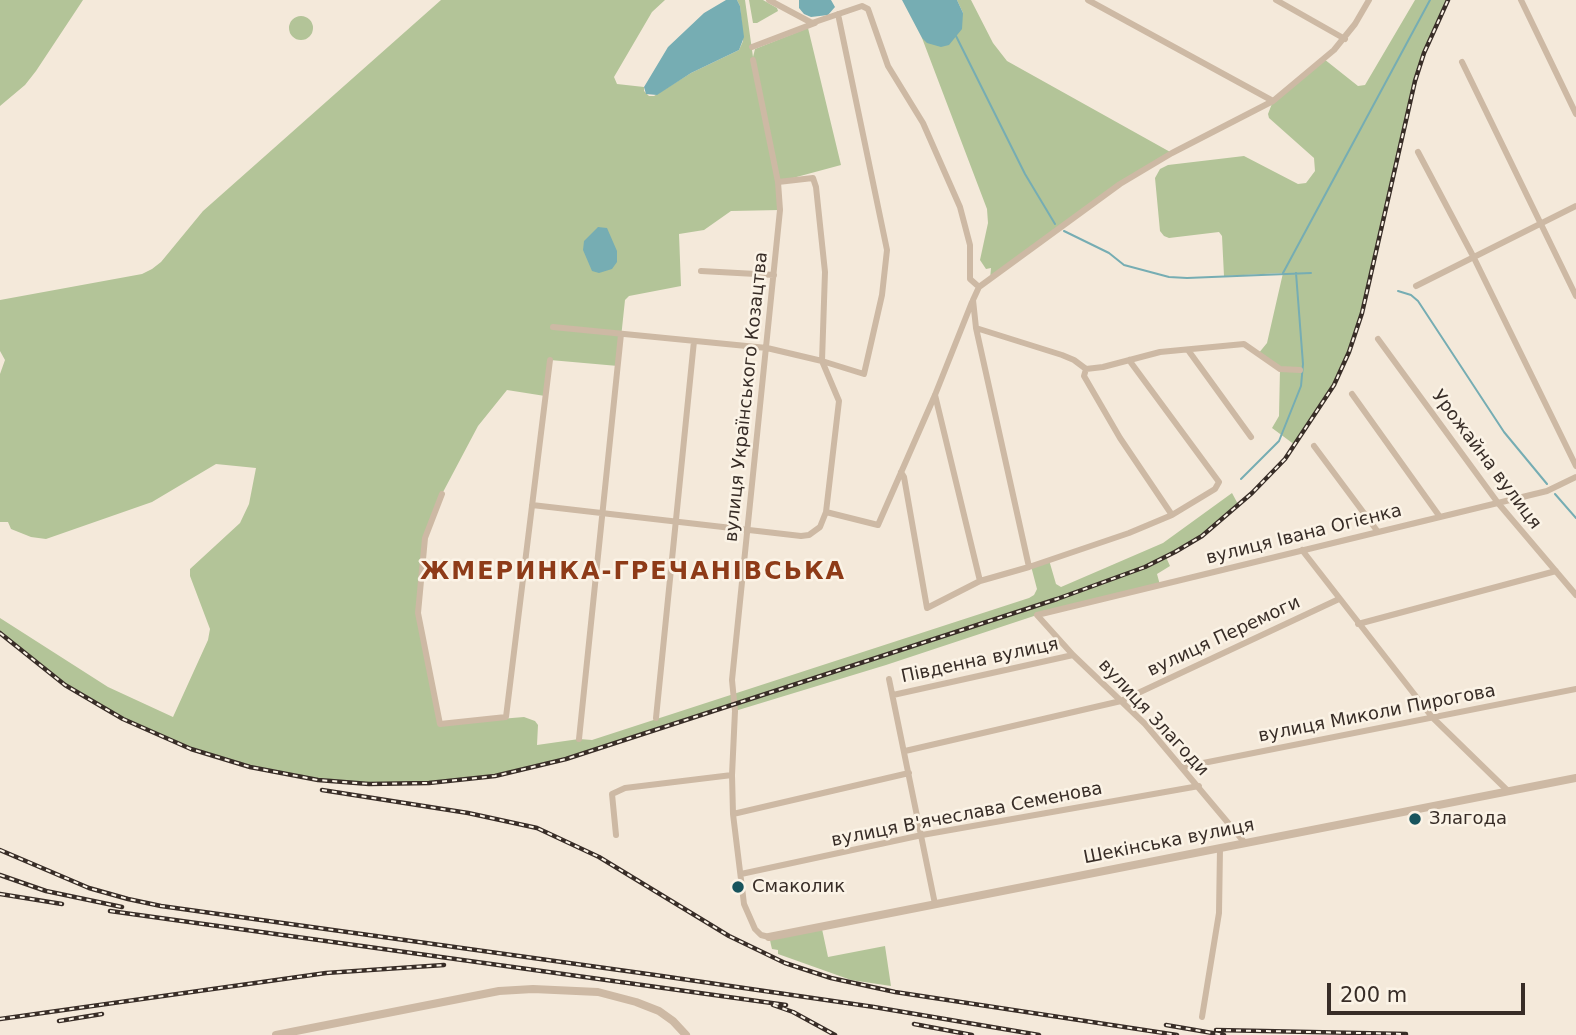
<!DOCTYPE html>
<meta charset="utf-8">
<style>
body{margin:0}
#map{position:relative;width:1576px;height:1035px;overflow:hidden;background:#f4e9da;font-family:"DejaVu Sans",sans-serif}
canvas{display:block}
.scale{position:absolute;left:1327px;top:983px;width:198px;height:32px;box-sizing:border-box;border:4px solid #382d27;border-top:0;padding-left:9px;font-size:21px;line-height:24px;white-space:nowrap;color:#382d27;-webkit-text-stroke:5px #fbf3e6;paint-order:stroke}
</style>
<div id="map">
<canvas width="1576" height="1035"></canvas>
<div class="scale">200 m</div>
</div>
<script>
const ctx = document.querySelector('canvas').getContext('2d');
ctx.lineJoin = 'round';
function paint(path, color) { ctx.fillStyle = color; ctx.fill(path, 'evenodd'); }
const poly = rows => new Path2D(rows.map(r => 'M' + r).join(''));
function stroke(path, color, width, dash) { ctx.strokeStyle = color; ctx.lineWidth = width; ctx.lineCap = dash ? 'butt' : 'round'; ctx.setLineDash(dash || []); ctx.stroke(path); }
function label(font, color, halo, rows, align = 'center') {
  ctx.font = font + ' "DejaVu Sans",sans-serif'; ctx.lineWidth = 5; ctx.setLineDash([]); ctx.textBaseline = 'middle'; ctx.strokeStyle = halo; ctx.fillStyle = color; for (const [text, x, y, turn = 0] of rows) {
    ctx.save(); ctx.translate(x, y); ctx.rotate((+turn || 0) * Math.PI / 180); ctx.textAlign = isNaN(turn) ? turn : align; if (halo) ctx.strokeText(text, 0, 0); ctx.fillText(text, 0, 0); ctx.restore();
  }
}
const green = poly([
 [0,0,83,0,36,71,25,85,0,106],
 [441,0,665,0,652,12,614,77,617,84,644,87,644,91,649,96,654,96,691,73,739,50,743,41,740,6,737,0,745,0,753,57,755,49,808,28,841,165,778,182,780,210,731,211,704,230,679,234,681,286,629,296,625,300,618,366,550,360,545,396,507,390,478,426,442,494,428,525,418,613,440,724,524,717,535,721,538,725,537,745,579,739,592,740,1029,598,1034,595,1037,589,1031,566,1049,560,1056,584,1061,587,1163,543,1232,493,1239,506,1202,536,1166,557,1170,566,1157,574,1160,585,1037,615,886,665,735,711,734,704,548,764,476,779,429,783,351,783,288,775,250,767,191,749,149,731,65,685,0,633,0,618,108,687,173,717,208,640,210,629,190,576,190,569,240,523,249,504,256,468,216,464,152,502,46,539,31,537,11,529,8,522,0,522,0,374,5,360,0,351,0,300,142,274,152,269,161,262,203,211],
 [749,0,763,0,777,8,778,11,757,23,753,23],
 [957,0,971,0,993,43,1007,61,1172,153,1147,167,990,279,991,268,986,269,980,260,988,223,987,209,922,38,941,41,963,13],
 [1415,0,1448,0,1424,53,1415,81,1369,284,1353,341,1334,385,1295,445,1272,428,1279,416,1280,369,1258,354,1267,343,1283,273,1224,276,1222,236,1219,232,1169,238,1164,236,1160,231,1155,178,1160,169,1168,165,1244,156,1298,184,1306,183,1315,171,1314,158,1269,118,1268,114,1273,101,1324,59,1358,86,1365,85],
 '289 28a12 12 0 1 1 24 0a12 12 0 1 1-24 0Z',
 [822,929,828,957,885,946,891,986,851,980,778,954,778,950,772,949,771,945,770,940]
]);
const water = poly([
 [726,0,737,0,740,6,744,37,739,50,691,73,657,95,646,94,644,87,668,47,704,13],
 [799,0,831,0,835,7,828,15,811,17,804,14,799,8],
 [902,0,957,0,963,13,962,29,949,45,941,47,927,43,922,38],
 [598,227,607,228,617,251,617,262,612,269,599,273,592,271,583,250,584,241]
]);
const stream = poly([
 [956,36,1025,174,1055,224],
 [1064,231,1109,253,1124,265,1169,277,1187,278,1311,273],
 [1283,273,1430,0],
 [1398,291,1411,295,1418,301,1504,432,1547,484],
 [1241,479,1279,441,1301,386,1303,364,1296,273],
 [1555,494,1576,518]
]);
const minor = poly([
 [769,0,812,23,862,6,868,9,888,66,923,123,960,207,970,245,970,279,979,287,1120,184,1172,153,1273,101],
 [1088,0,1273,101,1334,50,1355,24,1369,0],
 [1276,0,1345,39],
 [1521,0,1576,114],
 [752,47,815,23],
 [753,60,778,182,780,210,732,680,735,711,732,775,733,814,744,904,755,929,761,935,769,937],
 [1462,62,1576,296],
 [1418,152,1473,256,1576,466],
 [701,271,774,275],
 [1416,286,1576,206],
 [979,287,973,300,976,328,1062,355,1074,360,1086,369,1103,367,1160,352,1244,344,1280,369,1300,370],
 [553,327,767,348,822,361,864,374,882,295,887,250,838,14],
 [1378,339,1498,503,1576,595],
 [1188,350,1251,437],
 [1129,360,1219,482,1215,489,1172,515],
 [1352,394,1440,517],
 [935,395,980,581,1029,567,976,328],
 [1314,446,1378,532],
 [901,472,904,477,927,608,980,581],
 [442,494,425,538,418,613,440,724,506,717,550,360],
 [532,505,801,536,809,535,820,527,826,512,839,401,822,361,825,272,816,187,813,178,778,182],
 [826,512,878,525,935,395,972,302],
 [1302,550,1432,717,1508,791],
 [1029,567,1129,533,1172,515,1120,438,1084,376,1086,369],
 [1358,624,1556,571],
 [889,679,935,904],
 [893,695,1073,655],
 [656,718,694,341],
 [579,739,621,334],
 [905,751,1121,701,1339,599],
 [1183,767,1576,689],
 [733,814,909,773],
 [616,835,612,794,625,788,732,775],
 [1245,843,1145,724,1073,655,1037,615,1547,491,1576,477],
 [741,874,922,835,1199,786],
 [1202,1017,1219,913,1220,848]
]);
const tertiary = poly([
 [769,937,1576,778],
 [276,1035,499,991,533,989,598,992,636,1002,659,1011,673,1021,686,1035]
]);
const rail = poly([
 [0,633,65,685,123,719,191,749,250,767,318,780,369,784,429,783,495,776,566,759,1057,599,1145,567,1175,552,1202,536,1252,493,1285,459,1334,385,1349,352,1362,313,1415,81,1424,53,1448,0],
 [322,790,468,813,537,828,599,857,729,936,785,963,831,978,895,992,1177,1035],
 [0,850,89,888,128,899,161,906,655,975,874,1007,1039,1035],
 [0,875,46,891,122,907],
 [0,894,62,904],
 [110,911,786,1005],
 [773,1005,793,1012,835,1035],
 [0,1019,326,973,444,965],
 [59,1021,102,1014],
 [914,1024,972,1035],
 [1166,1025,1224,1035],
 [1216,1030,1406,1034]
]);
const markers = [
 [1415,819,7,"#18545d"],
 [738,887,7,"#18545d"]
];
const streetNames = [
 ["вулиця Українського Козацтва",747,397,-84],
 ["Урожайна вулиця",1486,460,53],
 ["вулиця Івана Огієнка",1304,535,-14],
 ["вулиця Перемоги",1224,637,-25],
 ["Південна вулиця",980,661,-12],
 ["вулиця Миколи Пирогова",1377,714,-11],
 ["вулиця Злагоди",1153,718,47],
 ["вулиця В'ячеслава Семенова",967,815,-11],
 ["Шекінська вулиця",1169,842,-11]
];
const poiNames = [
 ["Злагода",1429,819],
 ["Смаколик",752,887]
];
const districtNames = [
 ["ЖМЕРИНКА-ГРЕЧАНІВСЬКА",633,573]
];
paint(green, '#b3c498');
paint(water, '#76adb3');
stroke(stream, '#76adb3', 2);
stroke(minor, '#cdb9a4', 6);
stroke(tertiary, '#cdb9a4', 8);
stroke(rail, '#382d27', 4.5);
stroke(rail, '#fbf3e6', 2, [5]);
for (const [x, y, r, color] of markers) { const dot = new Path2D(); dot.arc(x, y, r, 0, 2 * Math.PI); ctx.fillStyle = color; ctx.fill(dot); stroke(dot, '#fbf3e6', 2.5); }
label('18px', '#382d27', '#fbf3e6', streetNames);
label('18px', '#382d27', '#fbf3e6', poiNames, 'left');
ctx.letterSpacing = '2px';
label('bold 24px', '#8e3b18', '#fbf3e6', districtNames);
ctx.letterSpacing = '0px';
</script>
